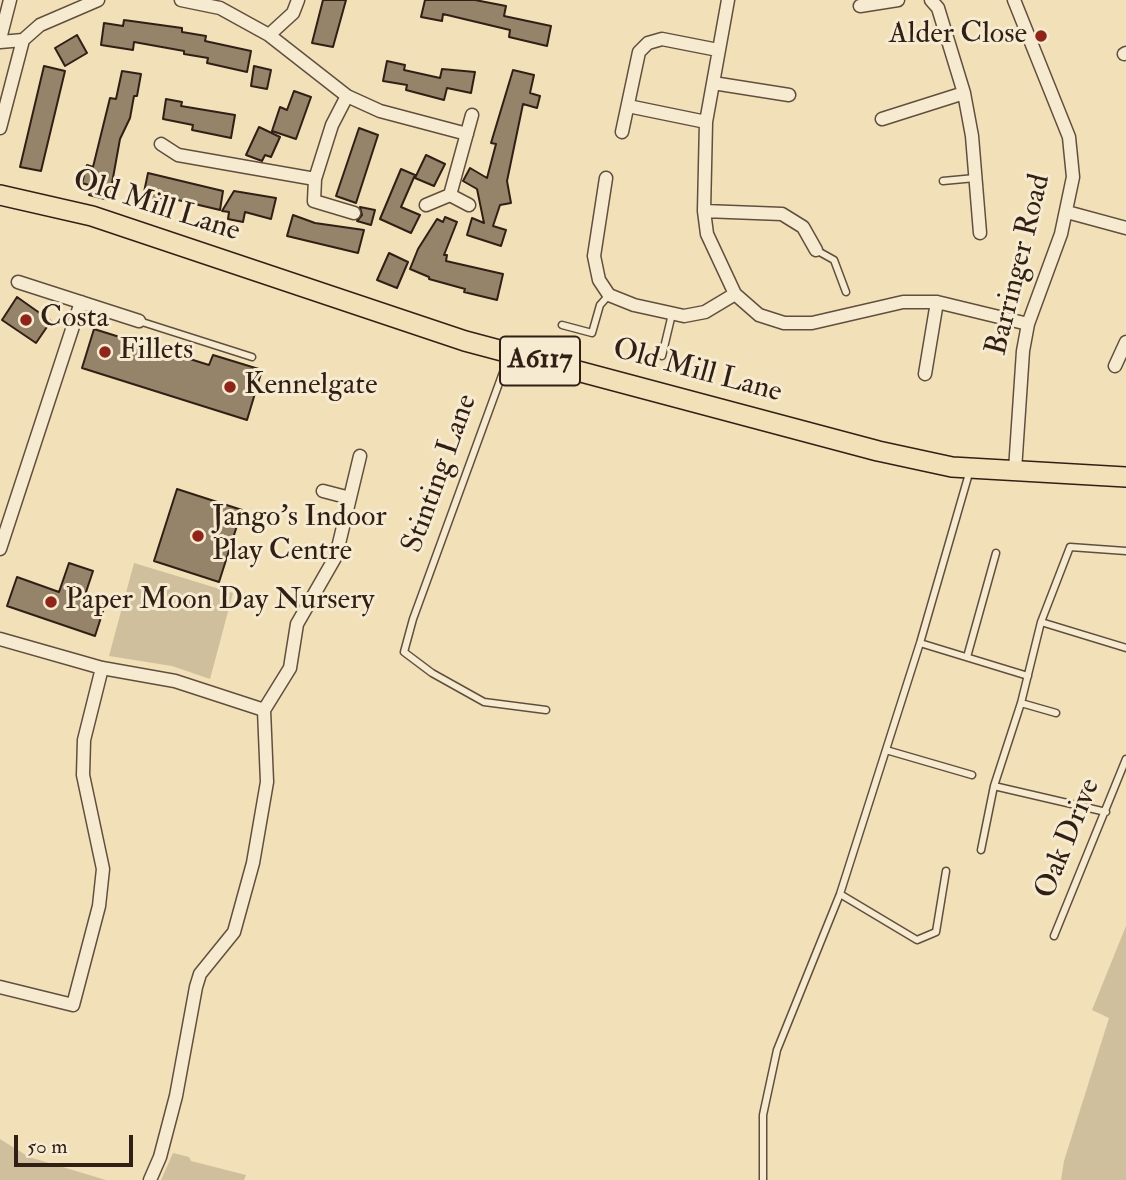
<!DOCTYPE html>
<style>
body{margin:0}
#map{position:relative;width:1126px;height:1180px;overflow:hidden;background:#f1e0b8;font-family:"IM FELL Double Pica",serif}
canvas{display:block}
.scale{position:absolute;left:14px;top:1135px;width:119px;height:32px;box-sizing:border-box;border:4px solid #311f16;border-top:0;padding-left:9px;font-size:21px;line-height:24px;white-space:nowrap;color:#311f16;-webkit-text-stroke:5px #f6ebd1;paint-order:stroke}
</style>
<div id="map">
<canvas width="1126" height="1180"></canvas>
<div class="scale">50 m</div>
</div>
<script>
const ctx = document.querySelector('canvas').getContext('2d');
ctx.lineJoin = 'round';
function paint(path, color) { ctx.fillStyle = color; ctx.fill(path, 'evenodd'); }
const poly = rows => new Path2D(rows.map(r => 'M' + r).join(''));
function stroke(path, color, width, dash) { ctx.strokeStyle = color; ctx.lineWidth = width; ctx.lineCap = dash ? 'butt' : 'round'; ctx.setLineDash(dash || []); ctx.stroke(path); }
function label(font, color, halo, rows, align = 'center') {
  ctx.font = font + ' "IM FELL Double Pica",serif'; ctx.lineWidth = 6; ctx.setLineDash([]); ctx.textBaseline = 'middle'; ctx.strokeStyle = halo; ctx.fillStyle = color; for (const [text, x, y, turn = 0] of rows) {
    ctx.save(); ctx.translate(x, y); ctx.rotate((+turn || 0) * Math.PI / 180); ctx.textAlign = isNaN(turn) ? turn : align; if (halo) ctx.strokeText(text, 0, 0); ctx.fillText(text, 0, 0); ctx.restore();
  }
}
const green = poly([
 [134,563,233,593,210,679,172,666,109,656],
 [1126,926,1126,1180,1061,1180,1064,1161,1109,1018,1092,1010],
 [0,1139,29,1157,106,1180,0,1180],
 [173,1153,189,1157,191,1161,246,1175,244,1180,161,1180]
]);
const building = poly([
 [323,0,346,0,333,47,312,43,323,0],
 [425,0,475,0,506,6,504,16,551,26,547,46,509,37,510,30,443,14,442,21,421,17,425,0],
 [124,20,182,28,182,32,206,36,205,41,251,51,247,72,207,63,208,58,184,54,184,51,134,42,133,50,101,45,104,23,123,26,124,20],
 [77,35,87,53,65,66,55,48,77,35],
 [387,61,405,65,404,70,440,78,442,69,475,72,471,93,447,88,444,100,406,90,407,85,383,81,387,61],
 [44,66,65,71,41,171,20,167,44,66],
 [254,66,271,70,267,89,251,86,254,66],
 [513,70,534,75,530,93,540,96,537,108,523,104,507,181,511,203,500,205,493,226,506,230,501,246,467,235,472,218,484,223,477,189,463,181,470,168,487,178,496,144,491,143,513,70],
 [122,71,141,74,137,96,134,96,130,118,120,139,109,200,89,195,92,186,82,183,87,165,93,167,110,98,116,99,122,71],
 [294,91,311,97,296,139,272,131,280,107,287,110,294,91],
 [166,99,182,102,181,106,235,115,231,138,192,130,193,125,163,119,166,99],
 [259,127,280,137,271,157,265,155,262,161,246,155,259,127],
 [359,128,378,135,356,203,336,196,359,128],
 [426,155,445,164,434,186,415,178,426,155],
 [401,169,415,175,401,207,420,215,411,233,380,219,401,169],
 [148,173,223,191,220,210,161,196,161,201,143,197,148,173],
 [234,191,276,198,271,219,245,212,243,222,228,219,229,212,222,211,234,191],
 [360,207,375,210,371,225,357,221,362,215,360,207],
 [293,215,315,223,364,230,358,253,287,236,293,215],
 [445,217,457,222,444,255,447,255,446,261,503,274,497,300,464,292,465,289,429,279,429,277,410,269,418,249,437,219,443,222,445,217],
 [389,253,408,262,397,288,377,280,389,253],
 [17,297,51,321,36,343,2,320,17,297],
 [94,329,209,365,213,355,262,370,247,420,82,368,94,329],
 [177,489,242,510,219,582,154,561,177,489],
 [69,563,93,571,84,598,105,605,95,636,7,606,17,577,59,592,69,563]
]);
const lane = poly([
 [943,181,975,178],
 [816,250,834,260,846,292],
 [139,321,252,357],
 [562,325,592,333,600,305,609,295],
 [509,356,413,619,404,652,432,673,484,702,546,710],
 [662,356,672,314],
 [1041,622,1126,648],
 [920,643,1028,676],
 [967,657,996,553],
 [1021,703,1056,713],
 [886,750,972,775],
 [994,786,1021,703,1041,622,1070,547,1126,551],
 [981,850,994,786,1106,812],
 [840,894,917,940,936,932,946,871],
 [1054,936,1126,759],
 [763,1180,763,1115,777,1050,840,894,920,643,970,470]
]);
const street = poly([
 [181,0,220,8,269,35,347,96,380,111,467,134],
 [728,0,706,122,704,211,707,234,735,294,759,315,784,323,812,323,903,302,937,302,1028,324],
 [931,0,938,8,964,93,972,136,980,233],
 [1014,0,1069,137,1073,177,1061,234,1028,324,1023,351,1015,470],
 [860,6,898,0],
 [269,35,293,13,298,0],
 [0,39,10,0],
 [0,42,23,40,40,25,98,0],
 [1124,54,1126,53],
 [713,83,789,95],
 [347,96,332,125,315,179,314,201,354,213],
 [628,106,706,122],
 [882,119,964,93],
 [0,128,23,40],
 [622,132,639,52,648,43,662,39,718,50],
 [161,144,178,155,315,179],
 [606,178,594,256,599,280,609,295,634,305,684,316,705,312,735,294],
 [450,195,469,205],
 [426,205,450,195,472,115],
 [704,211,782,214,803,227,816,250],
 [1067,212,1126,228],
 [18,282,139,321],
 [1115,366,1126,342],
 [925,374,937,302],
 [323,491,350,498],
 [0,549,81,302],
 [0,639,102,668,175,681,264,710],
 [0,987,73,1005,99,906,103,869,83,775,84,740,102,668],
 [150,1180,160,1157,176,1096,196,987,200,974,234,932,253,863,267,782,264,710,290,668,297,624,336,556,360,456]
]);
const primary = poly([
 [0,195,92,216,465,341,878,451,952,467,1126,477]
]);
const markers = [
 [1041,36,7,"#8f2418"],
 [26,320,7,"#8f2418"],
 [105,352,7,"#8f2418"],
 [230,387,7,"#8f2418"],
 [198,536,7,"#8f2418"],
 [51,602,7,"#8f2418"]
];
const shields = [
 [540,361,80]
];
const shieldNames = [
 ["A6117",540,361]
];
const poiNames = [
 ["Alder Close",1027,36,"right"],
 ["Costa",40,320],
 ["Fillets",119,352],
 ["Kennelgate",244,387],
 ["Jango's Indoor",212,519],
 ["Play Centre",212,553],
 ["Paper Moon Day Nursery",65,602]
];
const streetNames = [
 ["Old Mill Lane",156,207,18],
 ["Barringer Road",1020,265,-76],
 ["Old Mill Lane",697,372,15],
 ["Stinting Lane",441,474,-70],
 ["Oak Drive",1069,839,-68]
];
paint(green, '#d0bf9c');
paint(building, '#95836a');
stroke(building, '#311f16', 2);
stroke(lane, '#614f3e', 9);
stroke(street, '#614f3e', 15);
stroke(primary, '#311f16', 22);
stroke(lane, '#f6ebd1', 6);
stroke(street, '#f6ebd1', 12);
stroke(primary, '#f1e0b8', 19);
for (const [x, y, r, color] of markers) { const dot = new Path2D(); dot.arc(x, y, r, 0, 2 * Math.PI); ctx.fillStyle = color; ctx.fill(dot); stroke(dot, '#f6ebd1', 2.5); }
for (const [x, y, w] of shields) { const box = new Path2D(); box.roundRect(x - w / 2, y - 24.5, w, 49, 5); ctx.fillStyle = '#f6ebd1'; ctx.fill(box); stroke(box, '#311f16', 2); }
label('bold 28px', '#311f16', null, shieldNames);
label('30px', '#311f16', '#f6ebd1', poiNames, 'left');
label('30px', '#311f16', '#f6ebd1', streetNames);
</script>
